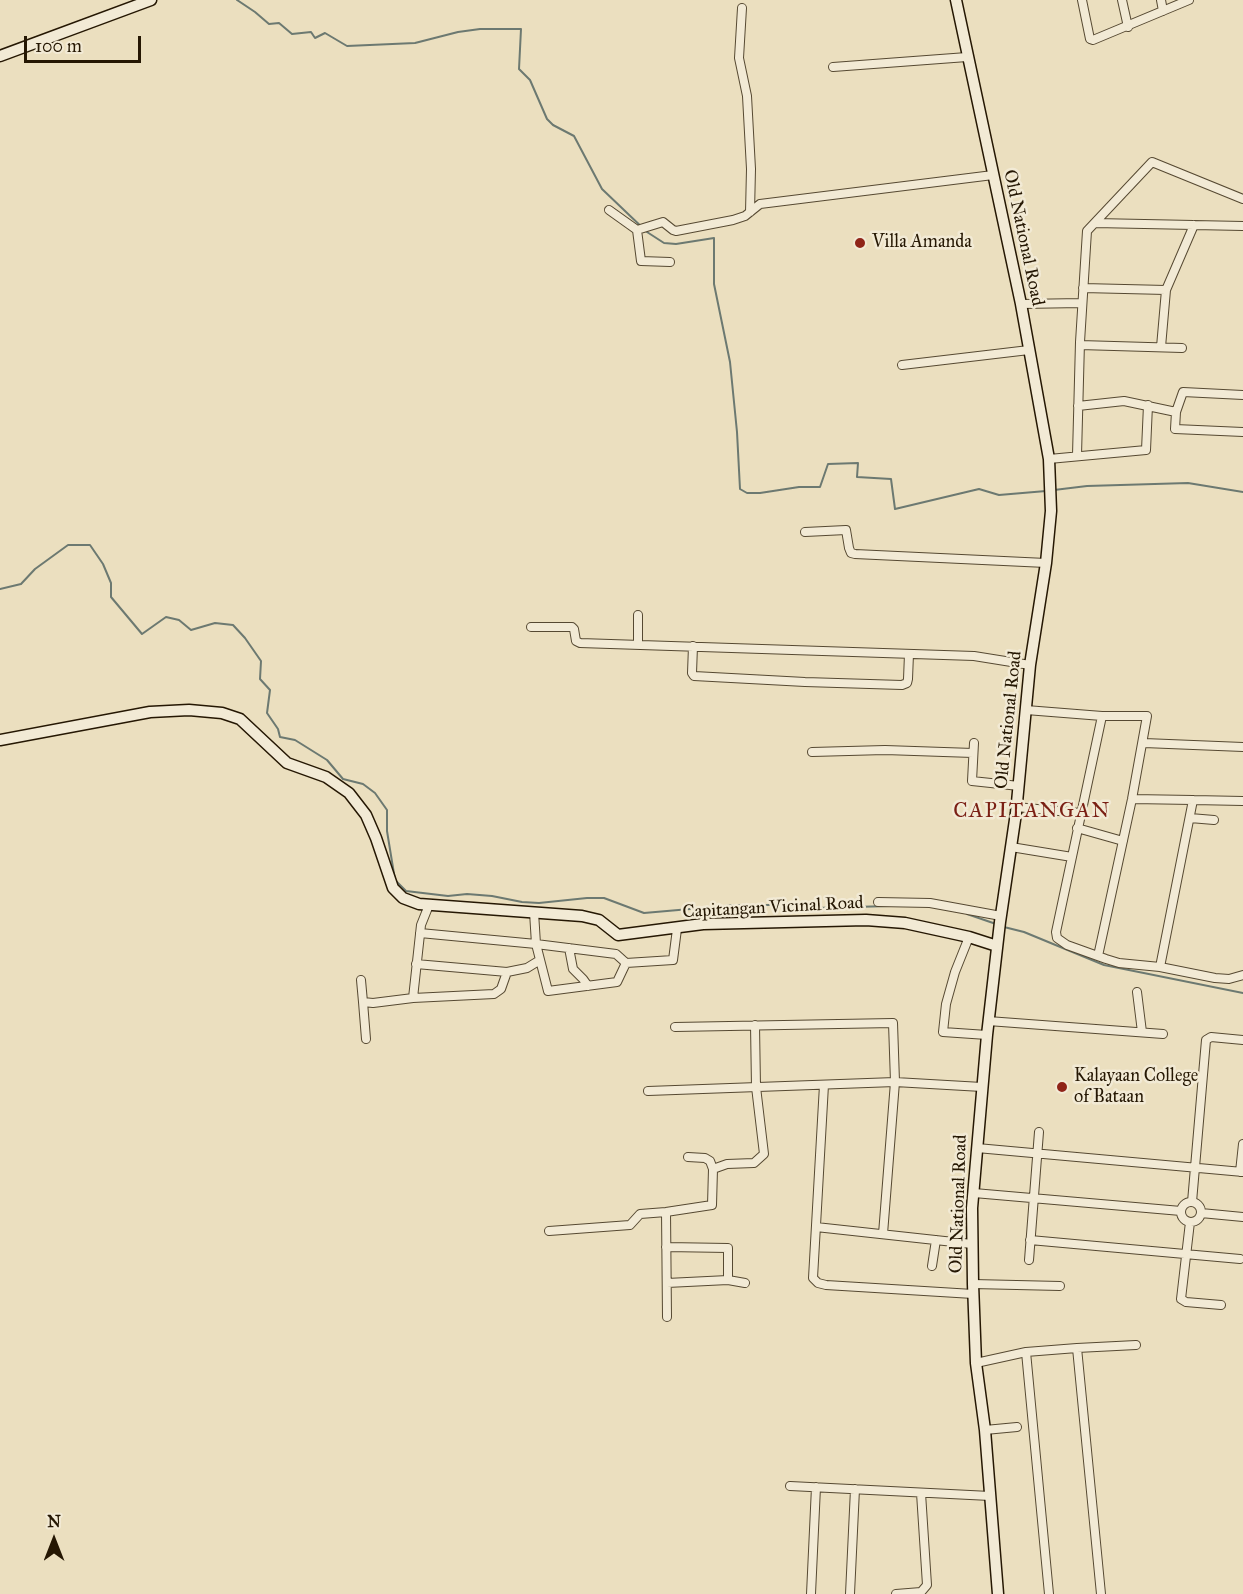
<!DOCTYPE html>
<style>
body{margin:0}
#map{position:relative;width:1243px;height:1594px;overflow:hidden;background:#ebdfbf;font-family:"IM FELL Great Primer",serif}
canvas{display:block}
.north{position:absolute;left:24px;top:1510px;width:60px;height:60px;-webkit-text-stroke:4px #f2ead5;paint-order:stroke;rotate:0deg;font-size:16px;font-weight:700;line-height:24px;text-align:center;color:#251703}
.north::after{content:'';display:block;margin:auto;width:21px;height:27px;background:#251703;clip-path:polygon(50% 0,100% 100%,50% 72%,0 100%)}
.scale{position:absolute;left:24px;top:36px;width:117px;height:27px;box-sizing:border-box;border:3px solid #251703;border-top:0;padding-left:8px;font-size:18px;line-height:21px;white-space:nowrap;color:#251703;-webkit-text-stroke:4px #f2ead5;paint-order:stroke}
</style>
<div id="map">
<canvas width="1243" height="1594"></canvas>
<div class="north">N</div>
<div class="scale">100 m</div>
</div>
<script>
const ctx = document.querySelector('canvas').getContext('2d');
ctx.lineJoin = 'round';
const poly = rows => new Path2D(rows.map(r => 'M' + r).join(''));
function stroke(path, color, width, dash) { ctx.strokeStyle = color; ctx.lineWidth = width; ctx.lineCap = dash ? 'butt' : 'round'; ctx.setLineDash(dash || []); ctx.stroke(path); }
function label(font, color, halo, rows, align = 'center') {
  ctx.font = font + ' "IM FELL Great Primer",serif'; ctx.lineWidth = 5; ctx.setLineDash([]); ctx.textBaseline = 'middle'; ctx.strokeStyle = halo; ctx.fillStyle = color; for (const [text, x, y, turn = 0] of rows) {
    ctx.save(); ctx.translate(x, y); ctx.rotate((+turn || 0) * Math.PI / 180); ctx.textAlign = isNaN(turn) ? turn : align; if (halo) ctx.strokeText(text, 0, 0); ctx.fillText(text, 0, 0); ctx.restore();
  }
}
const stream = poly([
 [237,0,255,12,269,24,279,23,292,34,311,32,315,38,325,33,347,46,415,43,458,32,480,29,521,29,519,69,530,80,547,119,553,125,574,136,602,189,647,232,664,243,676,244,714,238,714,284,730,362,737,432,740,489,747,493,760,493,799,487,820,487,828,464,858,463,857,477,891,479,895,509,979,489,999,495,1046,491],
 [1054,490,1087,486,1188,483,1243,492],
 [0,589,21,584,35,569,68,545,90,545,103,564,111,583,111,597,142,634,166,617,179,620,191,630,215,623,233,625,245,638,261,661,260,679,270,690,267,713,278,729,280,737,295,740,327,760,343,779,363,784,375,793,387,810,387,831,395,880,406,891,448,896,467,894,492,896,522,902,539,903,587,898,604,898,644,913,736,905,777,905,815,908,891,906],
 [967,914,996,924],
 [1004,927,1024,932,1104,965,1243,993]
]);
const street = poly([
 [1082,0,1090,39,1093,40,1189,0],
 [1122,0,1128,27],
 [1161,0,1163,11],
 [742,8,739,58,747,96,751,169,750,212],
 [833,67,967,57],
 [609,210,637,230,663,222,673,230,676,231,733,220,745,216,760,204,993,175],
 [1095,223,1243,226],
 [637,230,641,261,670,262],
 [1083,288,1166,290,1194,225],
 [1021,304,1082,303],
 [1080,345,1182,348],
 [1161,347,1166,290],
 [902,365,1029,350],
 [1243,395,1183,392,1176,412,1175,429,1243,432],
 [1078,406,1124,401,1176,412],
 [1077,455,1080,342,1087,231,1152,162,1243,199],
 [1049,459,1146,450,1148,405],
 [805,532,846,530,849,548,851,553,855,554,1046,563],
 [638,615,638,644],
 [531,627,572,627,574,629,576,641,580,643,974,656,1030,665],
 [693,646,692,673,694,676,805,682,902,685,907,683,908,679,909,654],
 [1026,710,1102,716,1147,716,1132,799,1098,956],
 [1102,716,1056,932,1057,938,1067,945,1106,959,1119,963,1160,967,1193,800,1132,799],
 [974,743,972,781,1019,786],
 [1144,743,1243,747],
 [812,752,885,750,973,753],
 [1193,800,1243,801],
 [1016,807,1080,813],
 [1190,818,1214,820],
 [1077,828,1123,841],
 [1011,847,1072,857],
 [878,902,930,903,1001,916],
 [534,912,536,944,548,991,617,982,626,963],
 [420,933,536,944,616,954,626,963,673,960,677,929],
 [969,937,955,972,946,1004,943,1032,987,1035],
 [569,948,573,969,583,979,588,986],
 [416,964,507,972,527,968,540,960],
 [1160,967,1215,978,1229,979,1243,975],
 [361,980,363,1002,373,1003,413,998,494,994,501,989,507,972],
 [1137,992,1142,1032],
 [413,998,421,925,429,905],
 [363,1002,366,1039],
 [988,1021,1163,1034],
 [675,1027,893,1023,895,1082,883,1234],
 [824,1085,813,1278,818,1283,826,1285,973,1294],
 [648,1091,895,1082,982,1087],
 [977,1148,1243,1172],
 [688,1157,705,1158,710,1161,713,1169],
 [1240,1172,1243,1144],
 [974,1193,1181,1211],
 '1181 1212a10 10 0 1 1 20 0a10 10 0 1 1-20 0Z',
 [1192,1202,1206,1040,1211,1037,1243,1040],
 [666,1212,667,1317],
 [1201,1213,1243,1217],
 [1190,1222,1181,1299,1186,1302,1221,1305],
 [816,1227,972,1244],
 [549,1231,630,1225,640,1214,666,1212,712,1205,713,1169,727,1164,754,1163,764,1154,756,1087,755,1025],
 [1030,1240,1240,1259],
 [666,1247,728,1248,728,1280],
 [1029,1260,1039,1132],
 [932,1266,936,1240],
 [667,1283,728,1280,745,1283],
 [973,1284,1060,1286],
 [1077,1348,1136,1345],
 [1026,1352,1049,1594],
 [976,1363,1026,1352,1077,1348,1101,1594],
 [985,1430,1017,1427],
 [790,1486,990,1496],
 [811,1594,816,1487],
 [850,1594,855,1489],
 [896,1594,921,1592,927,1585,921,1493]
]);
const secondary = poly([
 [956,0,1021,304,1049,459,1051,511,1046,563,1030,665,1016,813,1000,922,987,1035,972,1208,973,1284,976,1363,985,1430,998,1594],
 [0,56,151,0],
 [0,740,150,712,189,710,222,713,240,719,287,763,326,777,349,793,366,815,376,838,393,888,403,898,419,904,582,916,599,920,618,935,703,924,866,920,905,923,969,937,997,946]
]);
const markers = [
 [860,243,6,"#8f2418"],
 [1062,1087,6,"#8f2418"]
];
const streetNames = [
 ["Old National Road",1023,238,78],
 ["Old National Road",1009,720,-84],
 ["Capitangan Vicinal Road",773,908,-3],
 ["Old National Road",959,1204,-88]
];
const poiNames = [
 ["Villa Amanda",872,243],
 ["Kalayaan College",1074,1077],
 ["of Bataan",1074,1098]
];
const quarterNames = [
 ["CAPITANGAN",1032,812]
];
stroke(stream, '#6c7971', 2);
stroke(street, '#564932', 10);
stroke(secondary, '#251703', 13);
stroke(street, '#f2ead5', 8);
stroke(secondary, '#f2ead5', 10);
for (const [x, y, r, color] of markers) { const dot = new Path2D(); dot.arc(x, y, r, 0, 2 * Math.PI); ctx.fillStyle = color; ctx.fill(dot); stroke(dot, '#f2ead5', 2); }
label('18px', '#251703', '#f2ead5', streetNames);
label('18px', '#251703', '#f2ead5', poiNames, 'left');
ctx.letterSpacing = '1.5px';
label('21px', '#7a1f14', '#f2ead5', quarterNames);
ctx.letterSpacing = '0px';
</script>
